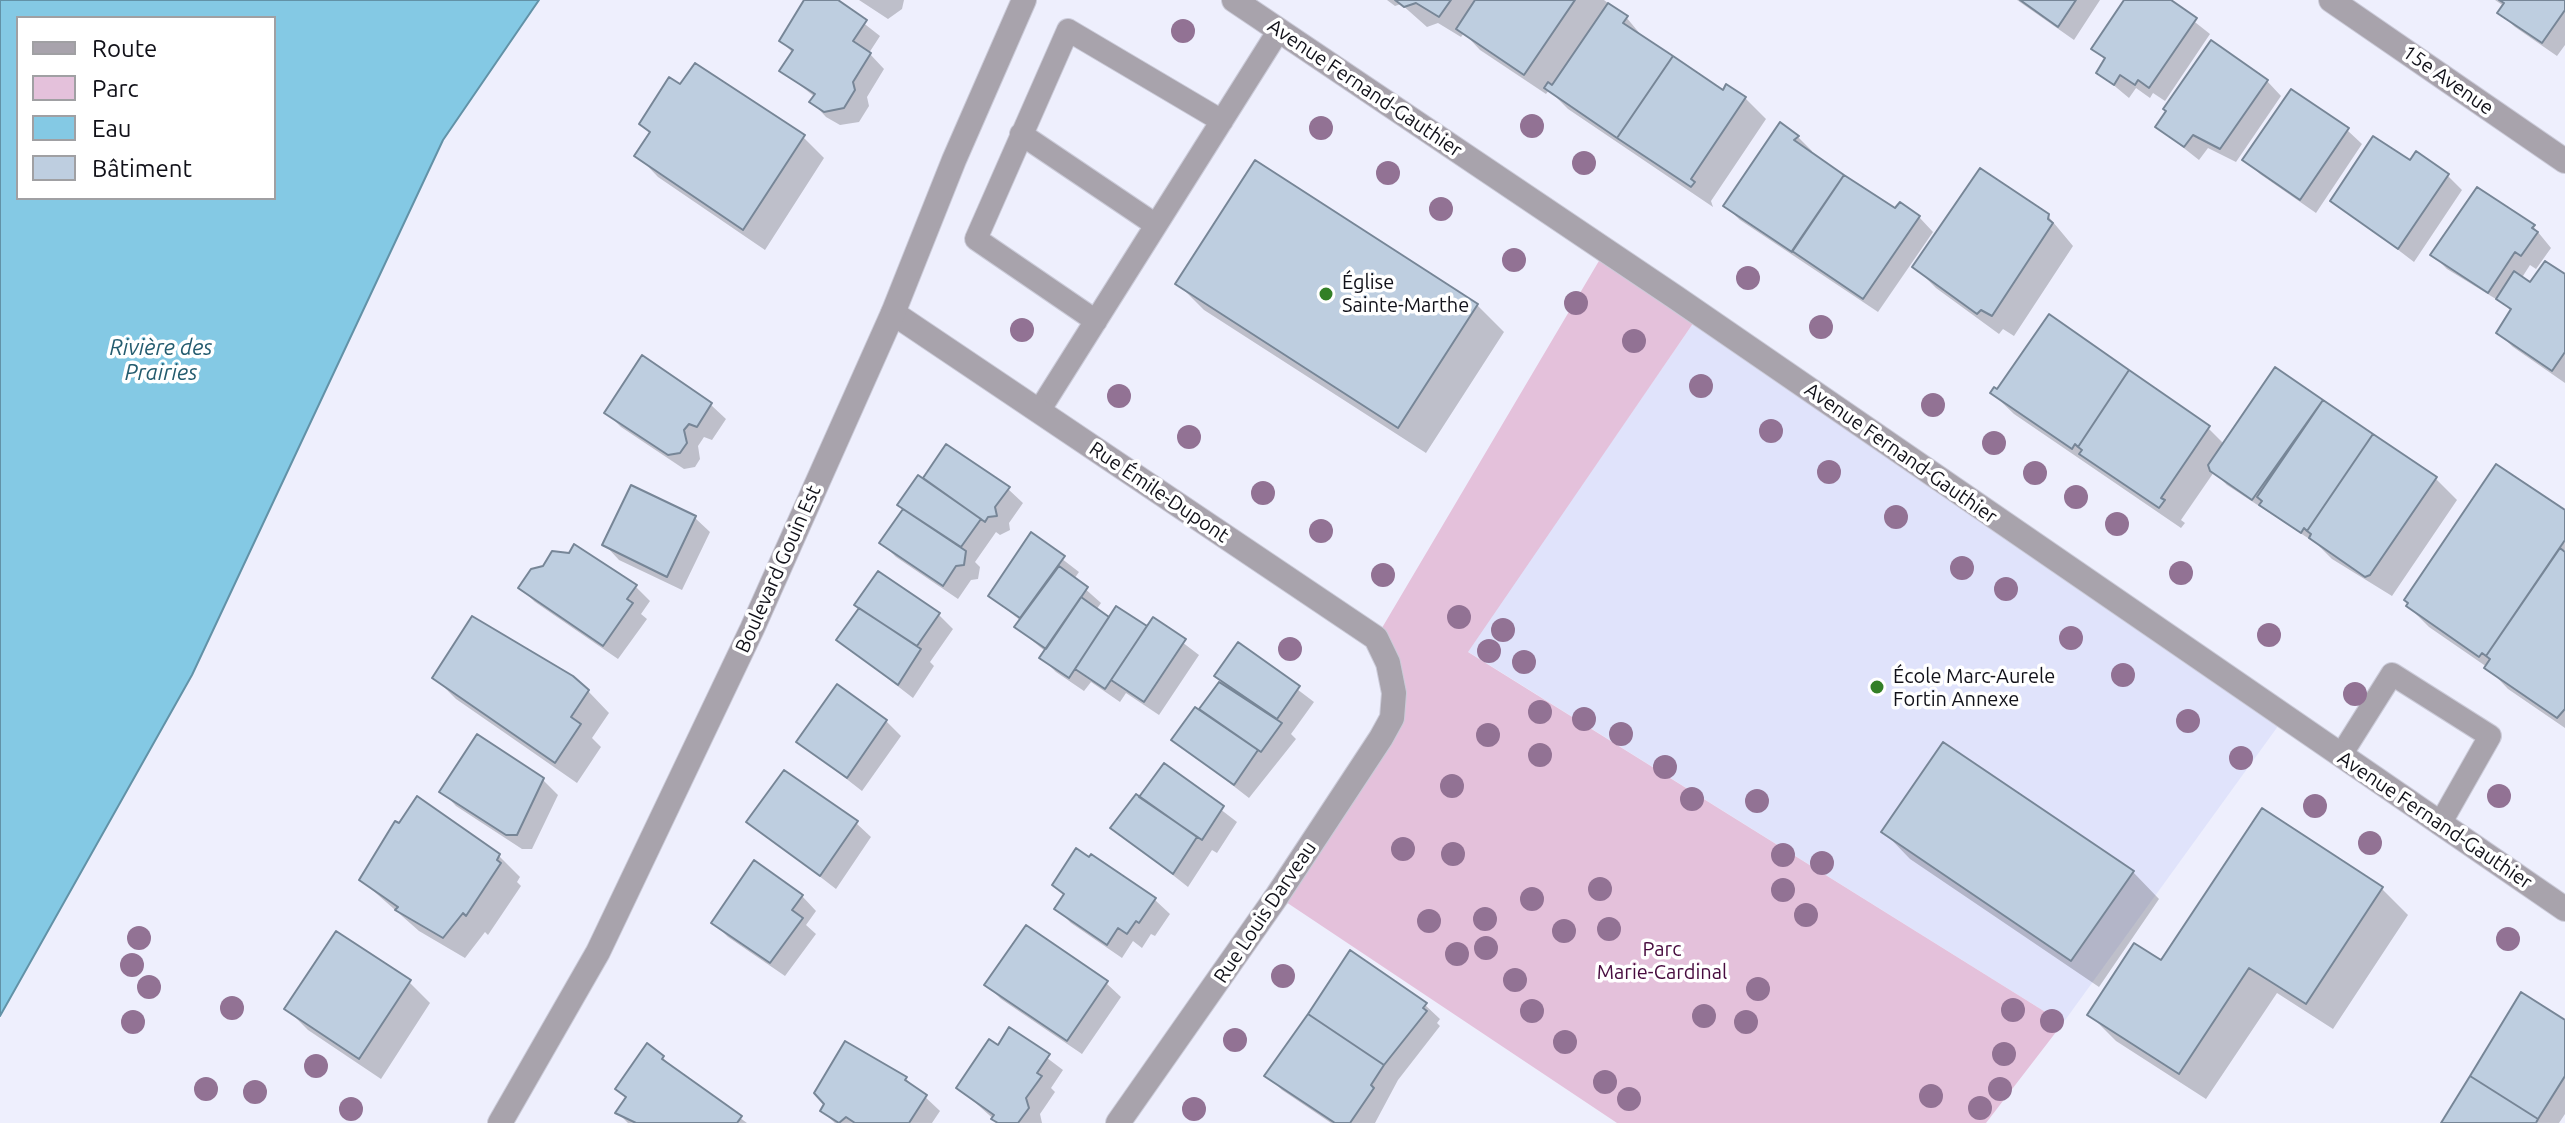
<!DOCTYPE html>
<meta charset="utf-8">
<style>
body{margin:0}
#map{position:relative;width:2565px;height:1123px;overflow:hidden;background:#eeeffd;font-family:Ubuntu,sans-serif}
canvas{display:block}
.legend{position:absolute;left:16px;top:16px;width:260px;height:184px;box-sizing:border-box;background:#fff;border:2px solid #a0a0a3;margin:0;padding:10px 14px;list-style:none;font-size:24px;color:#111119}
.legend li{display:flex;align-items:center;gap:16px;height:40px}
.legend b{width:40px;border:2px solid #a0a0a3}
</style>
<div id="map">
<canvas width="2565" height="1123"></canvas>
<ul class="legend">
<li><b style="height:10px;background:#a8a3ac"></b>Route</li>
<li><b style="height:22px;background:#e4c1db"></b>Parc</li>
<li><b style="height:22px;background:#84c9e4"></b>Eau</li>
<li><b style="height:22px;background:#becee0"></b>Bâtiment</li>
</ul>
</div>
<script>
const ctx = document.querySelector('canvas').getContext('2d');
ctx.lineJoin = 'round';
function paint(path, color) { ctx.fillStyle = color; ctx.fill(path, 'evenodd'); }
const poly = rows => new Path2D(rows.map(r => 'M' + r).join(''));
function stroke(path, color, width, dash) { ctx.strokeStyle = color; ctx.lineWidth = width; ctx.lineCap = dash ? 'butt' : 'round'; ctx.setLineDash(dash || []); ctx.stroke(path); }
function label(font, color, halo, rows, align = 'center') {
  ctx.font = font + ' Ubuntu,sans-serif'; ctx.lineWidth = 7; ctx.setLineDash([]); ctx.textBaseline = 'middle'; ctx.strokeStyle = halo; ctx.fillStyle = color; for (const [text, x, y, turn = 0] of rows) {
    ctx.save(); ctx.translate(x, y); ctx.rotate((+turn || 0) * Math.PI / 180); ctx.textAlign = isNaN(turn) ? turn : align; if (halo) ctx.strokeText(text, 0, 0); ctx.fillText(text, 0, 0); ctx.restore();
  }
}
const built = poly([
 [1694,322,2281,722,2063,1023,1467,651]
]);
const green = poly([
 [1606,249,1694,322,1468,652,2063,1023,1986,1123,1617,1123,1277,896,1392,718,1376,638]
]);
const water = poly([
 [0,0,539,0,443,140,192,675,0,1016,0,0],
 [18,18,274,18,274,198,18,198,18,18]
]);
const shadow = poly([
 [807,0,834,0,880,36,869,53,884,69,867,97,869,106,859,122,840,125,826,117,812,102,815,97,782,71,793,53,781,41],
 [859,0,904,0,902,9,888,19],
 [1387,0,1604,0,1626,17,1646,41,1723,93,1745,98,1766,119,1711,201,1713,207,1568,109,1549,90,1546,94,1480,50,1464,33,1461,37,1438,23,1427,27,1401,4,1395,6],
 [2017,0,2100,0,2074,40],
 [2127,0,2167,0,2210,34,2165,101,2153,93,2150,98,2136,88,2129,98,2099,73,2106,61,2094,48],
 [2495,0,2565,0,2565,45,2557,56,2515,27,2500,13,2504,6],
 [2267,81,2281,96,2236,162,2208,148,2199,160,2157,127],
 [641,124,803,137,824,158,765,250,658,177,637,155,651,134],
 [1780,124,1798,137,1812,151,1810,154,1895,211,1919,217,1933,232,1878,312,1740,220,1725,206],
 [2347,130,2362,144,2316,213,2260,174,2245,160],
 [2410,163,2447,175,2462,190,2414,262,2333,200],
 [2048,216,2073,246,2014,336,2003,329,1999,334,1936,288,1915,267],
 [2533,226,2551,248,2536,269,2530,265,2521,279,2530,285,2565,277,2565,383,2513,347,2498,333,2512,312,2504,304,2447,269,2433,255],
 [1177,283,1477,305,1504,332,1426,453,1204,310],
 [642,358,711,405,726,419,712,440,704,437,698,446,700,459,695,467,684,469,621,427,607,413],
 [2275,369,2436,479,2457,500,2392,596,2332,559,2317,544,2227,485,2214,472,2181,520,2185,523,2181,528,2014,414,1992,393,2208,428,2224,444],
 [947,447,1008,489,1023,503,1009,523,1010,530,1000,535,996,532,975,562,980,567,978,579,971,580,958,599,896,557,882,543],
 [2565,513,2565,728,2508,689,2487,667,2429,627,2408,606],
 [695,518,710,532,682,590,619,560,605,545],
 [1031,535,1079,572,1074,579,1101,603,1096,610,1110,619,1147,629,1153,620,1199,655,1159,715,1126,693,1120,702,1091,682,1084,691,1056,672,1042,658,1046,652,1016,627,1021,621,990,596],
 [635,586,650,601,641,614,647,619,618,659,535,602,520,588],
 [861,609,938,614,953,629,930,662,934,666,913,698,838,640],
 [1239,645,1314,702,1291,734,1296,739,1249,798,1174,740,1221,682,1216,676],
 [435,678,588,691,609,713,592,738,601,747,577,783,456,699],
 [886,721,901,736,862,791,799,742],
 [1164,766,1237,822,1217,853,1212,850,1188,887,1113,828],
 [543,780,558,795,532,849,522,849,456,806,442,791],
 [418,799,499,856,520,877,517,882,521,886,488,935,485,932,465,958,419,931,361,880],
 [749,822,856,823,871,837,836,889],
 [1884,832,2133,872,2159,899,2099,987,1910,859],
 [1092,857,1155,900,1170,914,1155,936,1151,934,1142,948,1133,941,1122,958,1071,923,1056,908,1065,896,1054,885],
 [2381,888,2408,915,2333,1029,2277,993,2206,1099,2116,1041,2089,1014,2162,963],
 [802,896,816,911,806,925,816,934,785,976,728,937,713,922],
 [409,982,430,1003,381,1079,308,1030,287,1009],
 [1106,983,1121,997,1082,1054,1001,999,987,985],
 [1425,1005,1440,1019,1437,1023,1440,1026,1398,1080,1375,1123,1331,1123,1282,1090,1267,1075],
 [2565,1022,2565,1114,2559,1123,2443,1123],
 [1010,1030,1063,1070,1051,1088,1055,1092,1040,1114,1042,1123,998,1123,959,1088,998,1048],
 [662,1057,678,1073,747,1123,628,1123,618,1113,627,1099,618,1089],
 [906,1079,940,1111,932,1123,835,1123,822,1111]
]);
const building = poly([
 [804,0,838,0,867,20,853,41,871,53,853,82,855,90,844,108,824,112,809,102,815,94,779,71,793,50,779,41,804,0],
 [1395,0,1451,0,1439,17,1416,3,1404,7,1395,0],
 [1475,0,1575,0,1524,75,1456,29,1475,0],
 [2020,0,2076,0,2058,27,2020,0],
 [2124,0,2171,0,2197,18,2149,88,2138,80,2135,85,2120,75,2114,85,2096,73,2105,58,2091,49,2124,0],
 [2499,0,2565,0,2565,10,2542,43,2497,13,2504,3,2499,0],
 [1608,3,1628,16,1623,23,1673,56,1617,138,1544,88,1548,82,1552,85,1608,3],
 [2211,40,2268,80,2220,149,2193,135,2184,147,2155,127,2166,111,2163,109,2211,40],
 [1673,56,1723,90,1726,84,1746,97,1691,179,1695,182,1691,187,1617,138,1673,56],
 [695,63,805,135,743,230,634,156,650,132,639,124,669,77,680,84,695,63],
 [2291,89,2349,128,2300,200,2242,160,2291,89],
 [1780,122,1799,136,1794,140,1844,175,1792,252,1723,206,1780,122],
 [2373,136,2410,160,2416,151,2449,174,2398,249,2330,201,2373,136],
 [1255,160,1478,304,1398,428,1175,284,1255,160],
 [1980,168,2049,214,2048,219,2053,223,1992,316,1981,310,1977,314,1912,267,1980,168],
 [1844,175,1895,208,1900,202,1920,216,1863,299,1792,251,1844,175],
 [2477,187,2535,225,2532,228,2538,232,2521,256,2515,252,2488,293,2430,255,2477,187],
 [2545,261,2565,274,2565,352,2552,371,2496,333,2511,309,2496,299,2514,271,2530,282,2545,261],
 [2049,314,2129,370,2078,447,2075,444,2072,449,1990,393,1994,387,1997,389,2049,314],
 [642,355,712,403,697,427,689,424,684,430,687,443,680,453,668,455,604,413,642,355],
 [2275,367,2323,400,2252,500,2210,471,2208,465,2275,367],
 [2129,370,2210,426,2161,498,2165,500,2159,508,2079,454,2082,450,2078,447,2129,370],
 [2323,400,2373,434,2307,531,2304,528,2301,533,2259,505,2262,501,2257,497,2323,400],
 [2373,434,2437,477,2370,575,2365,577,2309,538,2311,534,2307,531,2373,434],
 [946,444,1010,487,995,507,997,516,988,517,985,522,923,478,946,444],
 [2496,464,2565,510,2565,540,2486,656,2482,653,2479,657,2406,606,2408,603,2404,600,2496,464],
 [918,475,981,519,961,547,897,505,918,475],
 [631,485,696,516,667,577,602,545,631,485],
 [903,509,966,551,964,565,956,566,943,586,879,543,903,509],
 [1031,532,1065,556,1020,618,988,596,1031,532],
 [574,544,637,585,627,599,633,603,603,646,518,588,531,569,543,566,552,551,569,553,574,544],
 [2560,548,2565,552,2565,709,2557,718,2484,668,2490,659,2486,656,2560,548],
 [1059,566,1088,587,1046,649,1014,627,1059,566],
 [878,571,940,613,917,646,854,605,878,571],
 [1081,597,1109,617,1069,678,1039,658,1081,597],
 [1116,606,1147,626,1105,689,1075,669,1116,606],
 [859,608,921,649,898,685,836,640,859,608],
 [472,616,573,676,589,690,571,717,581,724,555,763,432,678,472,616],
 [1153,617,1186,639,1144,702,1111,680,1153,617],
 [1238,642,1300,686,1277,719,1214,676,1238,642],
 [1219,682,1282,723,1261,752,1199,709,1219,682],
 [837,684,887,720,847,778,796,742,837,684],
 [1195,707,1258,750,1234,785,1171,740,1195,707],
 [477,734,544,778,517,835,506,835,439,792,477,734],
 [1943,742,2134,871,2071,961,1881,832,1943,742],
 [1164,763,1224,806,1202,840,1139,797,1164,763],
 [784,770,858,821,820,876,746,822,784,770],
 [1136,794,1197,837,1173,874,1110,828,1136,794],
 [417,796,500,854,497,860,501,863,466,916,463,913,443,938,395,910,398,907,359,880,395,821,399,823,417,796],
 [2262,808,2383,887,2306,1004,2249,968,2179,1074,2087,1015,2134,943,2161,960,2262,808],
 [1076,848,1089,857,1091,854,1156,898,1139,923,1136,921,1127,934,1118,928,1107,945,1054,909,1064,894,1052,885,1076,848],
 [754,860,803,895,792,910,803,918,770,963,711,923,754,860],
 [1026,925,1108,981,1067,1041,984,985,1026,925],
 [336,931,411,980,359,1059,284,1009,336,931],
 [1350,950,1427,1003,1423,1008,1427,1011,1384,1065,1308,1014,1350,950],
 [2521,992,2565,1020,2565,1076,2538,1119,2470,1076,2521,992],
 [1308,1014,1384,1065,1371,1085,1374,1088,1350,1123,1335,1123,1264,1076,1308,1014],
 [1009,1027,1050,1054,1037,1073,1042,1076,1026,1098,1029,1108,1018,1123,998,1123,991,1119,994,1115,956,1088,989,1039,998,1045,1009,1027],
 [845,1041,907,1077,905,1080,927,1095,909,1123,855,1123,846,1117,839,1123,820,1111,824,1104,814,1093,845,1041],
 [647,1043,664,1056,662,1059,742,1116,737,1123,636,1123,615,1113,626,1097,615,1089,647,1043],
 [2470,1076,2538,1119,2536,1123,2441,1123,2470,1076]
]);
const service = poly([
 [1021,134,1156,225],
 [1096,321,976,239,1068,30,1222,121],
 [1039,411,1279,30],
 [2341,755,2392,674,2490,736,2440,824]
]);
const minor = poly([
 [1234,0,1675,297,2565,909],
 [2331,0,2565,161],
 [893,313,1376,638,1388,663,1394,693,1392,718,1381,738,1277,896,1118,1123]
]);
const tertiary = poly([
 [500,1123,598,952,752,629,893,313,954,160,1024,0]
]);
const trees = [
 [1183,31],
 [1532,126],
 [1321,128],
 [1584,163],
 [1388,173],
 [1441,209],
 [1514,260],
 [1748,278],
 [1576,303],
 [1821,327],
 [1022,330],
 [1634,341],
 [1701,386],
 [1119,396],
 [1933,405],
 [1771,431],
 [1189,437],
 [1994,443],
 [1829,472],
 [2035,473],
 [1263,493],
 [2076,497],
 [1896,517],
 [2117,524],
 [1321,531],
 [1962,568],
 [2181,573],
 [1383,575],
 [2006,589],
 [1459,617],
 [1503,630],
 [2269,635],
 [2071,638],
 [1290,649],
 [1489,651],
 [1524,662],
 [2123,675],
 [2355,694],
 [1540,712],
 [1584,719],
 [2188,721],
 [1621,734],
 [1488,735],
 [1540,755],
 [2241,758],
 [1665,767],
 [1452,786],
 [2499,796],
 [1692,799],
 [1757,801],
 [2315,806],
 [2370,843],
 [1403,849],
 [1453,854],
 [1783,855],
 [1822,863],
 [1600,889],
 [1783,890],
 [1532,899],
 [1806,915],
 [1485,919],
 [1429,921],
 [1609,929],
 [1564,931],
 [139,938],
 [2508,939],
 [1486,948],
 [1457,954],
 [132,965],
 [1283,976],
 [1515,980],
 [149,987],
 [1758,989],
 [232,1008],
 [2013,1010],
 [1532,1011],
 [1704,1016],
 [2052,1021],
 [133,1022],
 [1746,1022],
 [1235,1040],
 [1565,1042],
 [2004,1054],
 [316,1066],
 [1605,1082],
 [206,1089],
 [2000,1089],
 [255,1092],
 [1931,1096],
 [1629,1099],
 [1980,1108],
 [351,1109],
 [1194,1109]
];
const markers = [
 [1326,294,8,"#337f26"],
 [1877,687,8,"#337f26"]
];
const streetNames = [
 ["15e Avenue",2448,80,35],
 ["Avenue Fernand-Gauthier",1365,88,34],
 ["Avenue Fernand-Gauthier",1901,453,35],
 ["Rue Émile-Dupont",1159,492,34],
 ["Boulevard Gouin Est",778,569,-66],
 ["Avenue Fernand-Gauthier",2435,820,34],
 ["Rue Louis Darveau",1265,912,-56]
];
const poiNames = [
 ["Église",1342,282],
 ["Sainte-Marthe",1342,305],
 ["École Marc-Aurele",1893,676],
 ["Fortin Annexe",1893,699]
];
const parkNames = [
 ["Parc",1662,949],
 ["Marie-Cardinal",1662,972]
];
const waterNames = [
 ["Rivière des",161,348],
 ["Prairies",161,373]
];
paint(built, '#e0e3fb');
paint(green, '#e4c1db');
paint(water, '#84c9e4');
stroke(water, '#6292a7', 2);
paint(shadow, '#0003');
paint(building, '#becee0');
stroke(building, '#778697', 2);
stroke(service, '#cbcbd9', 24);
stroke(minor, '#cbcbd9', 26);
stroke(tertiary, '#cbcbd9', 26);
stroke(service, '#a8a3ac', 22);
stroke(minor, '#a8a3ac', 24);
stroke(tertiary, '#a8a3ac', 24);
ctx.fillStyle = '#927294';
for (const [x, y] of trees) { ctx.beginPath(); ctx.arc(x, y, 12, 0, 2 * Math.PI); ctx.fill(); }
for (const [x, y, r, color] of markers) { const dot = new Path2D(); dot.arc(x, y, r, 0, 2 * Math.PI); ctx.fillStyle = color; ctx.fill(dot); stroke(dot, '#fff', 3); }
label('20px', '#111119', '#fff', streetNames);
label('20px', '#111119', '#fff', poiNames, 'left');
label('20px', '#470b3e', '#fff', parkNames);
label('italic 22px', '#245c6f', '#fff', waterNames);
</script>
